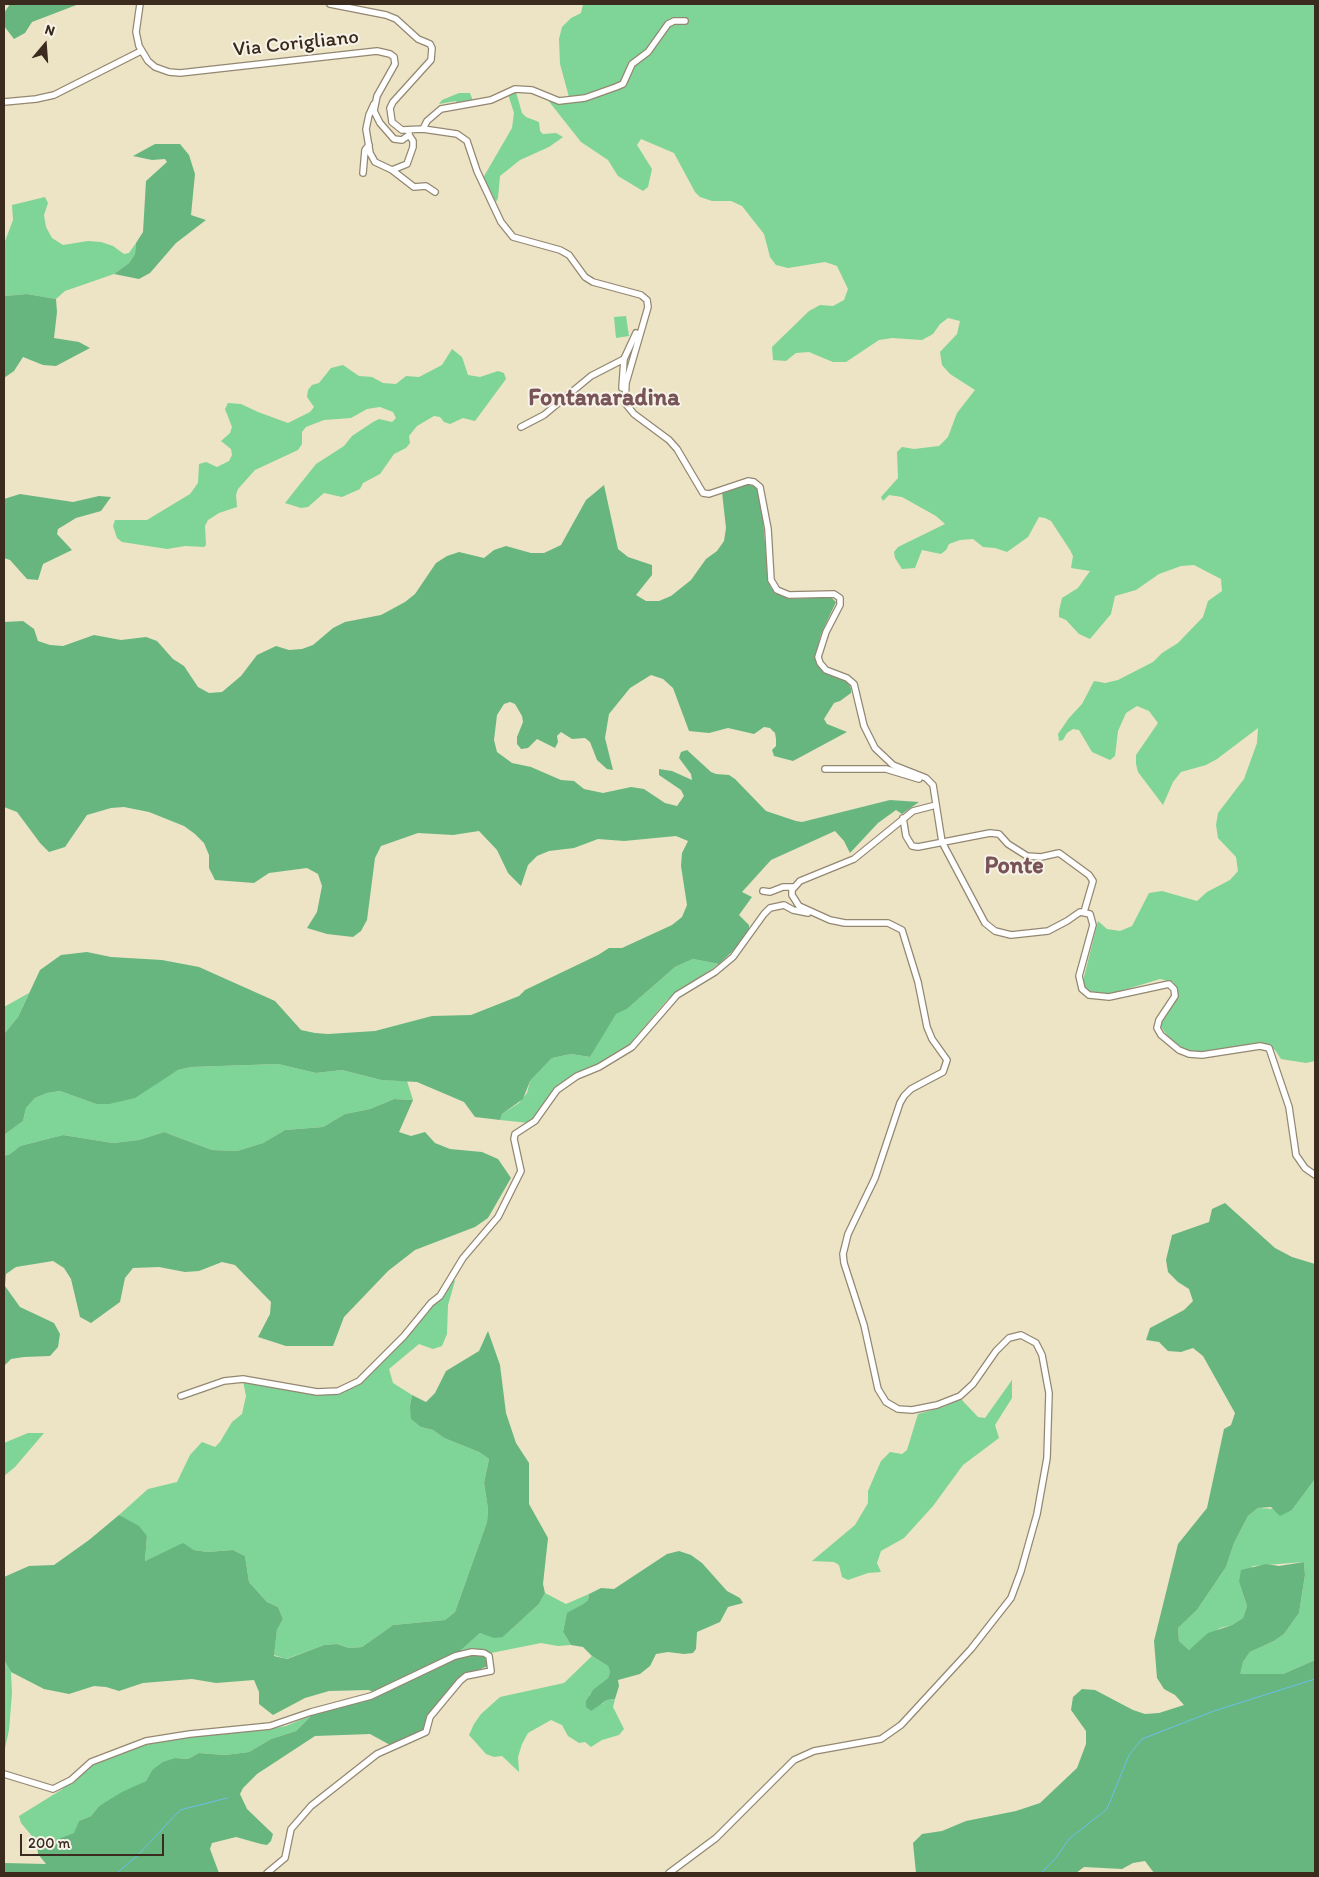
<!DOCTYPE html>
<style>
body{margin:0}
#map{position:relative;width:1319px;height:1877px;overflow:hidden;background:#ece4c5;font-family:Itim,sans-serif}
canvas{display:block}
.frame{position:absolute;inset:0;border:5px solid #3b2a1e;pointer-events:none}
.north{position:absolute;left:20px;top:20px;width:50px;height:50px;-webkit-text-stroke:4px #f7f3e8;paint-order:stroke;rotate:18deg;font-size:14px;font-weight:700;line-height:20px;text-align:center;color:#3b2a1e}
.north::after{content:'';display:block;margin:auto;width:18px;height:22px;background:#3b2a1e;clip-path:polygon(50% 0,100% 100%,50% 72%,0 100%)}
.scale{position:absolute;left:20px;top:1834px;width:144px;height:22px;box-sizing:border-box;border:2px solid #3b2a1e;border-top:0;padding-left:6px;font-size:15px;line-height:18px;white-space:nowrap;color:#3b2a1e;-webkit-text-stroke:4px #f7f3e8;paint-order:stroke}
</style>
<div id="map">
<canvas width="1319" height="1877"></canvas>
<div class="frame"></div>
<div class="north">N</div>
<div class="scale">200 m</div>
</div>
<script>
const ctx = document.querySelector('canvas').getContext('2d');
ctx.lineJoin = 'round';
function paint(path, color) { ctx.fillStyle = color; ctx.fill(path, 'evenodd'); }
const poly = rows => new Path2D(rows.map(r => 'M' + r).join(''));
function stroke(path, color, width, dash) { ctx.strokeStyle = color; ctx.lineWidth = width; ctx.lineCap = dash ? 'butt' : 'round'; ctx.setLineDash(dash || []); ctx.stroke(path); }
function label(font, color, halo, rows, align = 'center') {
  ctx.font = font + ' Itim,sans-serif'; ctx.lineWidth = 4; ctx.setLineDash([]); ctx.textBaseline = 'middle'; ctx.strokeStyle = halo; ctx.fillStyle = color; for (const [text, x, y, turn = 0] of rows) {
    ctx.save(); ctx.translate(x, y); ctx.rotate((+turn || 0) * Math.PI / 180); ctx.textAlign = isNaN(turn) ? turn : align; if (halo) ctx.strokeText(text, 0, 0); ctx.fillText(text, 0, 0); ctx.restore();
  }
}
const green = poly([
 [583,4,1315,4,1315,1061,1306,1063,1281,1059,1275,1050,1265,1043,1201,1052,1187,1051,1168,1037,1160,1025,1178,996,1178,991,1173,982,1160,979,1114,993,1098,995,1086,989,1083,981,1098,921,1107,929,1120,931,1132,926,1149,893,1162,891,1197,901,1207,892,1230,880,1238,871,1236,857,1218,838,1216,825,1218,813,1244,779,1257,743,1258,728,1217,759,1206,765,1181,772,1173,782,1163,805,1138,772,1136,764,1136,755,1158,723,1149,711,1137,706,1126,713,1118,731,1115,756,1110,760,1092,752,1079,730,1073,729,1067,733,1063,740,1059,741,1058,734,1069,718,1082,704,1094,681,1105,683,1118,680,1153,662,1162,653,1178,643,1203,617,1208,601,1222,591,1221,579,1194,565,1181,566,1159,574,1136,590,1115,596,1111,614,1090,639,1079,634,1066,620,1059,617,1059,611,1062,598,1078,588,1090,571,1071,568,1073,556,1070,550,1051,521,1045,518,1039,517,1028,537,1007,552,995,548,983,547,973,539,960,540,949,544,946,550,941,554,922,550,915,568,902,569,895,558,894,552,898,547,945,524,936,516,902,497,889,495,883,501,881,497,898,478,897,452,902,447,914,449,939,446,948,437,957,413,975,390,950,374,942,365,940,352,957,334,960,321,948,318,940,324,933,334,922,340,892,338,879,340,846,362,833,362,809,352,796,353,786,361,773,360,772,347,809,311,820,305,833,306,844,300,848,289,837,266,825,262,788,268,776,265,770,257,764,234,742,206,731,201,712,201,700,197,695,192,674,153,641,139,637,145,652,169,648,187,643,191,618,176,608,160,581,142,547,99,534,94,516,92,522,113,526,117,539,122,540,131,543,134,556,133,563,137,549,147,520,160,500,176,498,198,496,202,483,178,512,128,514,113,508,94,497,101,485,105,460,108,456,101,439,104,442,100,459,93,470,93,473,101,492,97,502,91,519,86,543,91,557,97,569,97,560,64,559,39,562,27,571,18,581,13],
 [45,197,48,203,44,215,46,227,52,238,63,245,88,241,101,242,113,246,124,254,129,253,136,243,135,254,129,263,114,274,65,291,56,299,27,294,4,296,4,244,13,220,12,205],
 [626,316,629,336,616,338,614,317],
 [452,349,462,357,468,375,480,377,498,371,504,373,506,379,475,421,463,418,450,424,444,422,440,417,434,416,417,426,409,436,410,443,406,448,394,454,380,474,363,483,360,489,342,497,324,493,308,507,301,508,285,503,316,464,344,446,352,436,373,422,379,419,392,422,396,418,393,412,380,407,367,409,351,418,324,420,306,427,302,432,302,444,298,450,255,470,238,489,236,495,237,507,219,513,208,520,205,526,206,545,204,547,185,546,167,549,122,542,117,538,113,526,115,520,147,520,190,494,198,483,199,464,206,462,217,467,229,461,232,455,231,449,221,441,230,433,232,427,225,409,228,403,241,404,258,412,288,423,310,412,314,407,307,397,308,390,312,385,319,383,331,368,343,365,359,376,372,377,383,383,396,384,406,376,419,377,442,365],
 [693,959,719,964,667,1000,629,1045,597,1065,559,1084,529,1123,500,1120,502,1114,519,1103,527,1093,530,1081,552,1058,571,1054,590,1057,615,1014,627,1009,675,967],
 [29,993,18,1017,4,1034,4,1007],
 [278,1064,316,1073,342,1070,381,1080,407,1081,413,1100,394,1099,370,1109,345,1114,323,1127,285,1130,263,1143,237,1151,212,1150,164,1132,139,1140,113,1143,63,1135,20,1146,10,1154,4,1156,4,1135,23,1121,26,1108,35,1098,47,1093,60,1091,96,1104,156,1083,178,1070,191,1067],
 [453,1279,455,1281,448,1305,447,1334,442,1346,433,1349,419,1344,389,1369,393,1383,412,1395,410,1406,421,1427,433,1430,444,1438,479,1452,489,1459,484,1483,488,1509,487,1522,455,1612,445,1620,393,1625,362,1647,349,1648,337,1644,324,1645,286,1659,274,1655,277,1630,283,1619,278,1607,267,1602,249,1582,245,1556,233,1550,207,1552,194,1550,183,1544,145,1561,147,1536,119,1515,148,1489,177,1482,190,1455,202,1442,215,1447,220,1442,232,1422,242,1414,246,1396,243,1381,296,1390,343,1391,355,1387,375,1368],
 [1012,1380,1012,1398,995,1425,999,1438,963,1465,933,1506,904,1538,881,1551,877,1563,881,1572,868,1573,848,1580,842,1577,839,1565,834,1562,812,1561,855,1525,868,1503,868,1491,881,1461,890,1452,902,1454,907,1450,918,1414,943,1407,961,1399,978,1417,985,1418],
 [28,1433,44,1433,15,1467,4,1476,4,1443],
 [1315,1479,1315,1660,1283,1674,1239,1675,1243,1662,1250,1652,1274,1641,1284,1634,1299,1613,1305,1575,1304,1562,1253,1566,1239,1582,1247,1606,1243,1618,1232,1625,1220,1628,1189,1650,1179,1641,1178,1628,1197,1610,1226,1567,1234,1543,1248,1516,1258,1508,1292,1510],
 [545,1593,566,1604,589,1594,588,1600,583,1604,567,1614,563,1632,571,1645,558,1646,541,1643,491,1653,475,1650,459,1652,480,1633,503,1637,539,1604],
 [592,1656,608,1666,610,1672,608,1678,589,1695,602,1704,607,1700,615,1699,613,1707,624,1729,619,1735,602,1740,591,1747,585,1742,579,1743,568,1736,562,1725,551,1720,528,1733,522,1744,518,1757,519,1772,502,1756,494,1757,486,1754,469,1735,474,1724,481,1714,500,1697,564,1683],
 [4,1660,11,1672,12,1693,9,1730,4,1753],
 [312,1715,296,1731,271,1739,249,1752,225,1755,199,1753,188,1759,175,1758,152,1770,146,1781,99,1806,91,1816,79,1821,75,1833,62,1838,50,1842,37,1842,21,1823,19,1816,61,1790,95,1764,127,1749,178,1738,263,1730,286,1726]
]);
const forest = poly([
 [10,4,79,4,32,22,25,33,14,39,4,26,4,13],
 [155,144,180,144,189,155,195,174,191,215,206,220,176,243,150,273,139,279,114,274,129,263,135,254,136,243,143,232,146,181,167,162,165,159,152,160,133,156],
 [27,294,56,299,57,312,54,338,79,342,90,348,56,366,43,365,23,357,14,371,4,378,4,296],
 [748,484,758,488,761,496,768,579,771,588,775,592,790,599,831,597,836,602,821,634,815,658,823,672,842,679,849,683,851,689,851,693,840,701,834,703,824,719,827,724,847,732,793,761,774,756,772,750,776,746,776,739,775,733,770,728,764,727,754,734,728,728,709,733,689,731,673,688,663,679,651,675,630,688,609,714,605,738,613,770,607,769,597,760,590,742,585,738,572,739,561,732,557,736,558,742,555,748,537,739,528,748,521,749,517,744,517,737,523,722,522,716,515,704,510,702,504,704,497,715,494,740,497,752,512,763,531,767,561,780,574,781,584,789,603,793,631,787,644,789,665,803,677,806,684,796,681,790,659,775,659,769,672,771,692,780,691,774,679,758,681,752,687,750,711,772,716,774,729,775,735,779,766,811,796,821,802,822,890,800,919,802,902,814,896,810,878,823,850,853,844,841,835,831,771,860,742,892,752,897,739,915,749,925,749,929,737,947,719,964,693,959,675,967,627,1009,616,1014,590,1057,571,1054,552,1058,530,1081,523,1099,502,1114,500,1120,475,1117,464,1102,417,1082,381,1080,342,1070,316,1073,278,1064,191,1067,178,1070,135,1098,109,1104,96,1104,60,1091,47,1093,35,1098,26,1108,23,1121,4,1135,4,1034,18,1017,40,970,61,955,87,952,111,957,162,960,199,967,275,1001,301,1030,315,1033,328,1034,375,1031,432,1016,471,1015,519,996,525,990,598,955,609,948,622,948,672,925,682,917,687,905,681,866,682,853,688,841,676,836,624,841,598,839,574,848,549,851,537,856,528,865,521,886,508,873,497,850,479,831,453,835,418,833,381,846,375,858,367,920,361,931,353,937,327,934,307,928,317,912,322,886,318,874,307,868,269,873,254,883,215,880,209,868,209,855,204,843,195,834,184,826,149,812,124,807,111,808,87,815,65,847,49,852,40,843,17,812,4,807,4,622,23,621,34,629,38,641,50,645,63,646,94,635,121,640,146,637,157,641,173,659,184,666,198,687,209,693,222,692,241,676,257,655,276,646,289,650,302,649,313,645,333,628,345,622,381,615,405,602,415,594,436,563,447,556,459,552,484,558,494,550,506,546,531,553,544,553,561,545,586,500,604,485,618,549,628,557,652,565,652,575,636,595,646,601,659,601,671,596,691,580,706,559,717,551,724,541,726,528,722,492],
 [20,494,73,502,99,496,111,497,101,511,76,518,58,529,57,534,72,550,43,564,38,580,27,579,10,560,4,558,4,499],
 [394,1099,413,1100,399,1132,411,1136,425,1132,435,1143,450,1149,482,1152,498,1159,511,1178,488,1218,475,1227,415,1250,388,1271,344,1317,333,1346,286,1346,258,1337,270,1314,271,1302,235,1265,222,1262,199,1271,185,1272,159,1267,133,1268,125,1278,120,1302,91,1323,80,1317,71,1279,64,1268,53,1261,16,1267,6,1274,5,1286,20,1307,54,1323,60,1334,58,1347,50,1356,24,1357,11,1359,4,1366,4,1156,10,1154,20,1146,63,1135,113,1143,139,1140,164,1132,212,1150,237,1151,263,1143,285,1130,323,1127,345,1114,370,1109],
 [1225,1203,1275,1248,1292,1257,1315,1264,1315,1479,1292,1510,1280,1516,1271,1507,1258,1508,1248,1516,1234,1543,1226,1567,1197,1610,1178,1628,1179,1641,1189,1650,1208,1633,1232,1625,1243,1618,1247,1606,1239,1582,1241,1570,1266,1564,1279,1566,1304,1562,1305,1575,1299,1613,1284,1634,1274,1641,1250,1652,1243,1662,1240,1674,1283,1674,1315,1660,1315,1873,1154,1873,1145,1861,1133,1863,1122,1869,1084,1867,1076,1873,916,1873,913,1843,922,1834,942,1831,966,1821,1016,1811,1040,1803,1077,1768,1086,1744,1086,1731,1071,1710,1073,1697,1082,1689,1095,1690,1133,1710,1145,1714,1159,1713,1184,1705,1175,1695,1164,1689,1157,1678,1154,1641,1178,1544,1207,1508,1224,1429,1231,1425,1235,1413,1203,1356,1193,1348,1181,1352,1168,1351,1159,1342,1146,1340,1150,1328,1184,1310,1193,1301,1189,1289,1178,1282,1168,1272,1166,1260,1172,1235,1209,1222,1212,1209],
 [488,1331,500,1365,506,1413,516,1443,529,1463,529,1504,548,1538,543,1584,545,1593,539,1604,503,1637,494,1638,480,1633,459,1652,375,1692,368,1690,329,1691,305,1698,273,1715,259,1704,259,1692,254,1680,216,1683,192,1679,143,1683,119,1691,106,1687,94,1686,69,1694,44,1689,11,1672,4,1660,4,1577,29,1566,54,1565,89,1540,119,1515,139,1526,147,1536,145,1561,183,1543,194,1550,207,1552,233,1550,245,1556,249,1582,267,1602,278,1607,283,1619,277,1630,274,1656,287,1659,324,1645,337,1644,349,1648,362,1647,393,1625,445,1620,455,1612,487,1522,488,1509,484,1483,489,1459,479,1452,444,1438,433,1430,421,1427,411,1419,410,1406,412,1395,426,1402,435,1393,446,1371,479,1351],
 [679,1551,691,1555,702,1563,727,1591,740,1598,743,1603,728,1607,720,1622,697,1632,696,1649,693,1653,684,1654,668,1652,656,1654,650,1666,640,1674,618,1680,619,1686,615,1699,607,1700,591,1711,586,1707,586,1701,593,1690,608,1678,610,1672,608,1666,592,1656,583,1647,571,1645,563,1632,567,1613,583,1604,588,1600,589,1594,601,1588,614,1589,667,1554],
 [479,1653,485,1658,488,1666,463,1676,423,1731,392,1746,370,1734,315,1736,257,1774,243,1788,240,1794,247,1809,273,1834,271,1841,267,1845,261,1844,236,1837,212,1843,210,1849,219,1873,4,1873,4,1863,46,1864,38,1854,37,1842,50,1842,74,1833,79,1821,91,1816,99,1806,122,1792,146,1781,152,1770,163,1762,175,1758,188,1759,199,1753,225,1755,249,1752,271,1739,296,1731,312,1715,376,1696,453,1658]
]);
const stream = poly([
 [117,1873,138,1855,180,1810,227,1798],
 [1041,1873,1055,1859,1069,1839,1107,1809,1129,1755,1142,1739,1214,1711,1315,1679]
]);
const minor = poly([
 [140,4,136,32,139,46,148,61,155,67,169,72,180,73,377,51,390,54,394,57,395,64,377,96,374,111,380,123,394,139,402,140,409,135,409,131],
 [330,4,386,15,396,19,418,39,430,44,432,48,431,60,393,102,390,108,392,122,402,130,423,129,457,134,467,141,477,171,501,222,513,237,560,250,569,255,585,277,593,282,641,295,647,300,648,307,626,383,625,403,634,414,669,440,677,449,703,493,709,494,748,481,754,482,760,487,768,529,771,580,777,590,789,595,834,594,840,598,840,605,826,632,818,657,820,663,826,670,847,678,854,684,864,726,875,748,893,765,926,778,933,785,942,842,985,923,995,931,1011,935,1048,931,1067,921,1080,912,1090,914,1093,925,1079,976,1082,989,1089,995,1109,997,1169,984,1174,989,1175,996,1159,1020,1157,1028,1161,1035,1179,1050,1189,1054,1202,1055,1260,1046,1269,1048,1289,1107,1296,1155,1305,1168,1315,1175],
 [4,102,36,99,54,95,141,51],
 [374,104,369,115,366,129,370,153,375,162,392,170,407,164,413,147,413,141,409,135],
 [423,129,427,121,441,109,491,100,515,89,532,90,559,101,585,98,616,87,623,84,632,64,648,52,668,24,674,21,685,21],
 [392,170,414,187,426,186,435,192],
 [363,173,365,150,369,145],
 [622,388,624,359,636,333],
 [521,427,544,415,591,376,624,359],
 [825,769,886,769,919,779],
 [903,818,906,836,912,846,918,847,990,833,999,834,1008,844,1027,856,1041,857,1059,853,1089,875,1093,881,1084,912],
 [763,891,770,892,783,887,793,887],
 [181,1396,224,1381,243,1379,317,1392,338,1391,359,1381,404,1336,431,1303,440,1296,463,1258,498,1217,521,1171,514,1139,515,1134,535,1121,557,1090,577,1076,599,1067,632,1047,677,995,715,972,733,957,764,914,770,908,784,905,793,910,808,913],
 [4,1774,53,1789,71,1780,91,1762,146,1741,190,1734,270,1726,311,1712,371,1696,455,1656,472,1652,484,1653,489,1656,491,1671,466,1676,460,1681,430,1717,426,1732,377,1754,311,1806,291,1829,285,1858,267,1873],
 [669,1873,716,1838,794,1760,814,1751,881,1739,901,1725,971,1649,1011,1598,1021,1571,1037,1514,1047,1458,1049,1393,1042,1355,1036,1343,1021,1335,1009,1338,996,1351,973,1384,960,1396,937,1405,912,1410,898,1409,886,1402,878,1389,864,1325,844,1263,843,1254,848,1234,875,1178,900,1103,904,1096,911,1089,943,1072,947,1060,932,1039,927,1027,918,982,902,930,888,923,845,923,830,920,799,906,792,895,792,890,800,881,854,859,913,811,936,805]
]);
const streetNames = [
 ["Via Corigliano",296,44,-6]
];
const quarterNames = [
 ["Fontanaradina",604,399],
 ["Ponte",1014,867]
];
paint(green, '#7fd497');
paint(forest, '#67b680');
stroke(stream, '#6bbfe7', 1);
stroke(minor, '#948772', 8);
stroke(minor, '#fff', 5.5);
label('21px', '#3b2a1e', '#f7f3e8', streetNames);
label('bold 24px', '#785459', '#f7f3e8', quarterNames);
</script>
